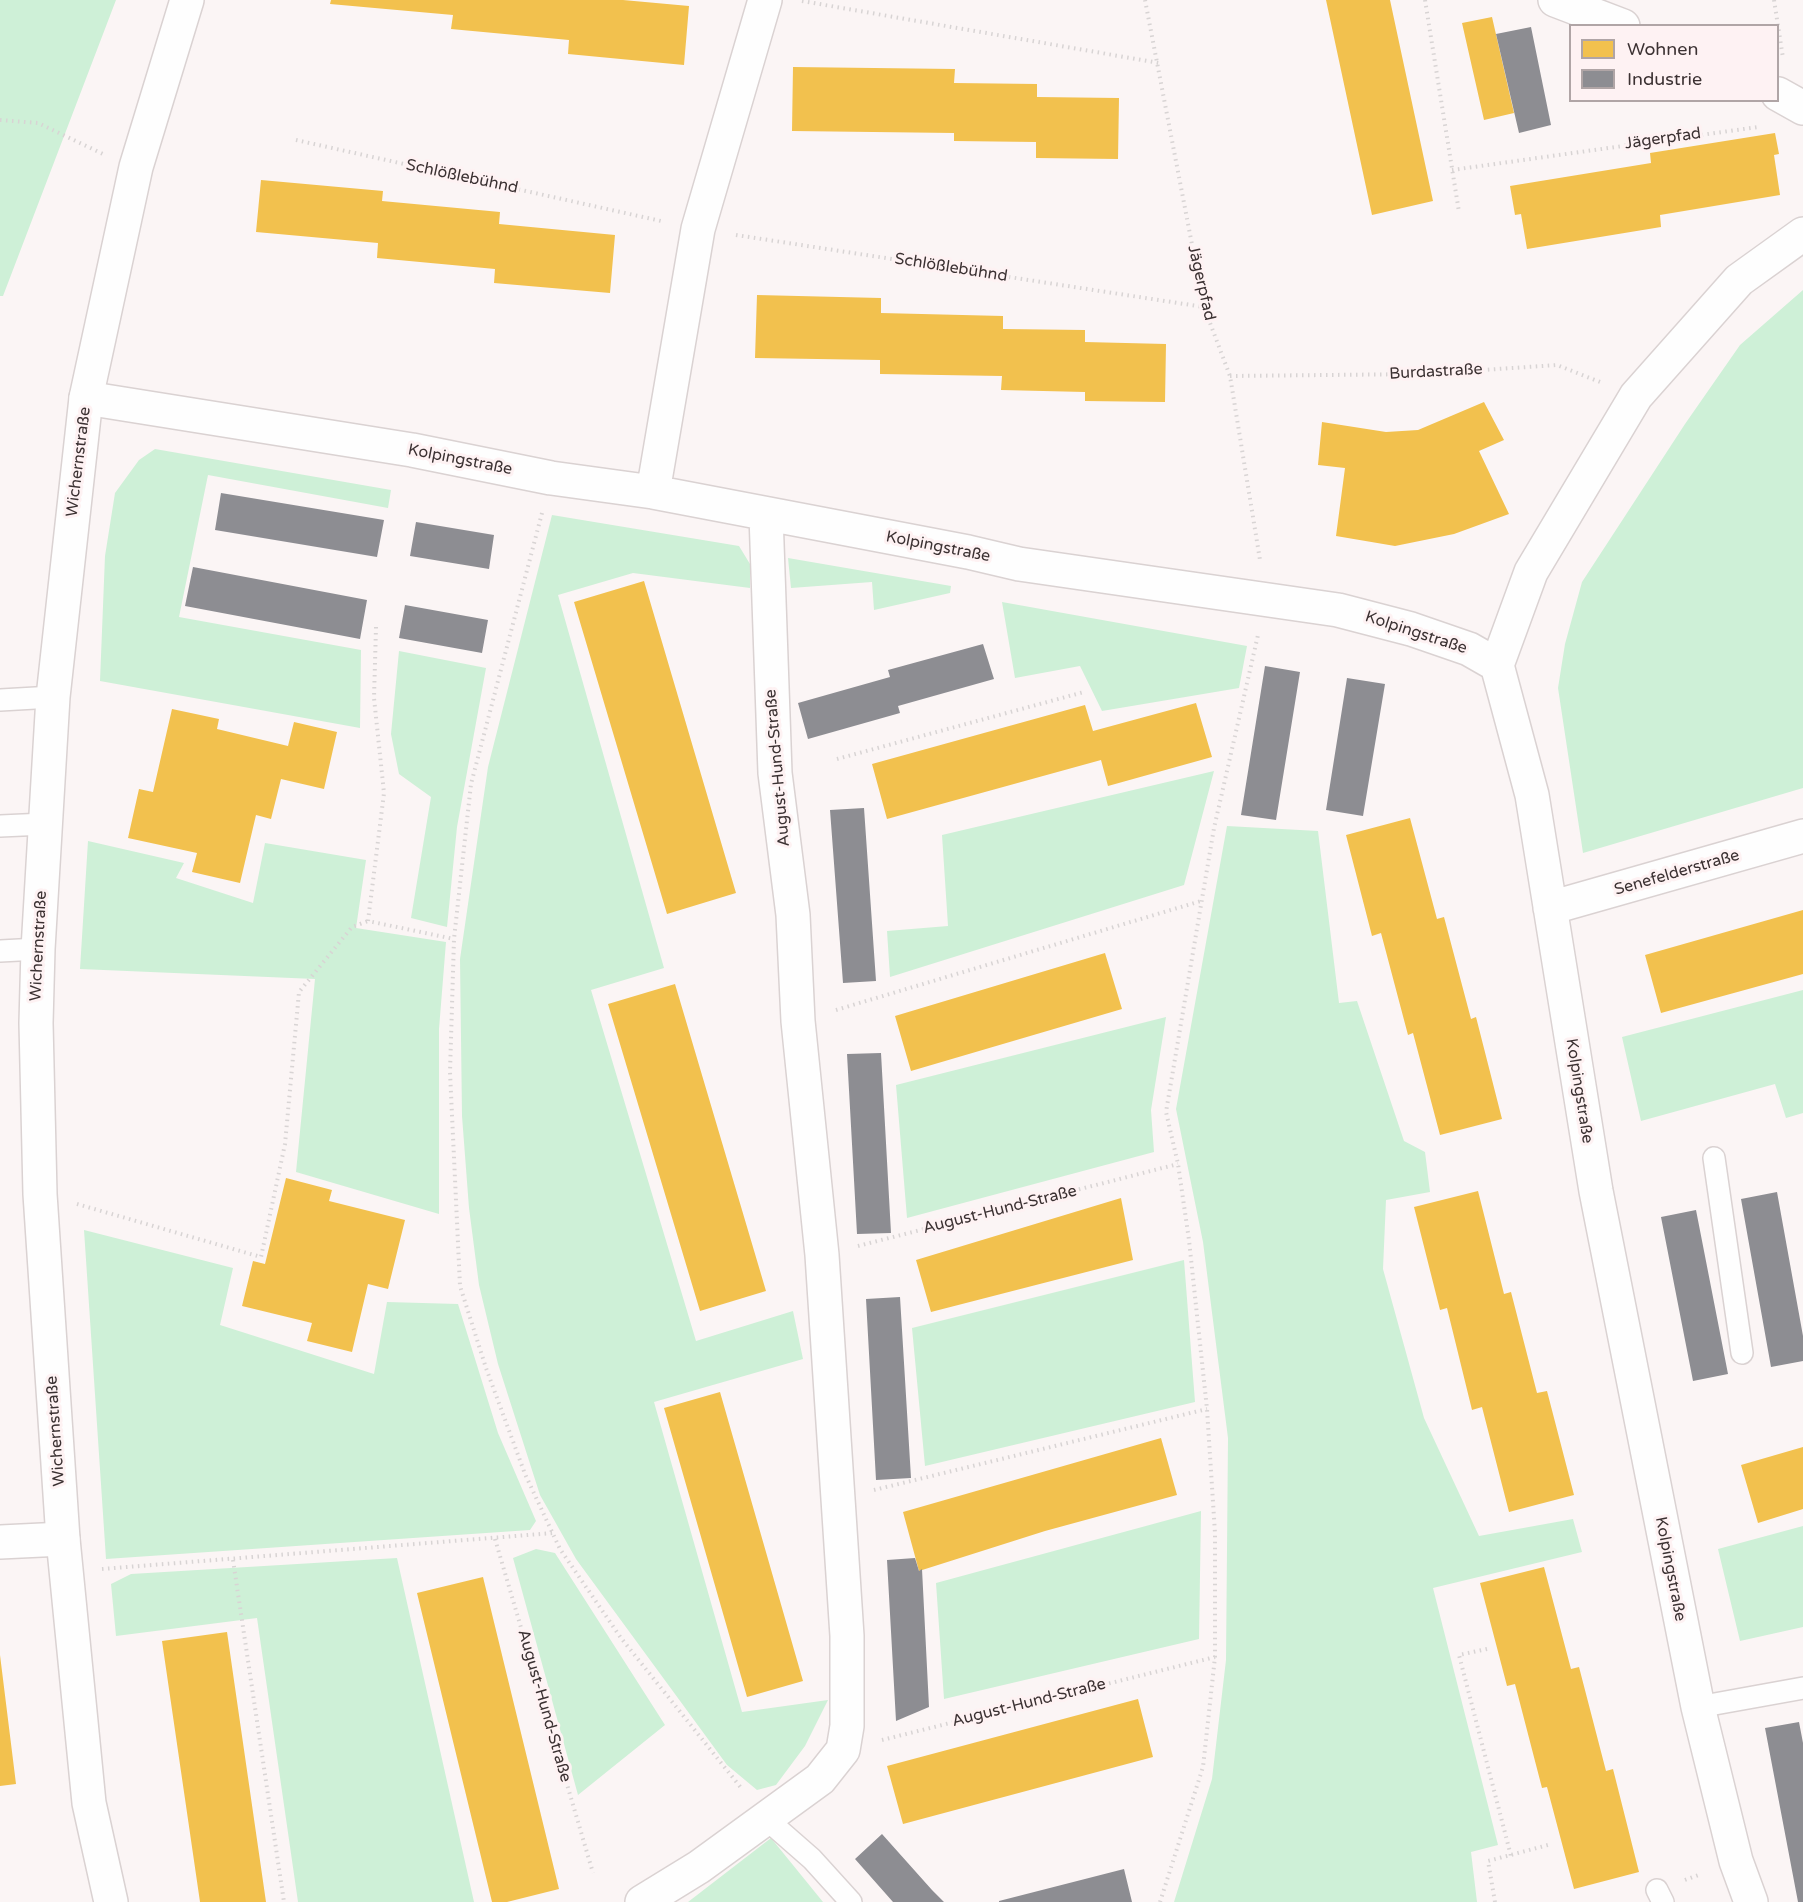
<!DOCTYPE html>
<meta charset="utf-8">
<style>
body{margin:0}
#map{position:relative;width:1803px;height:1902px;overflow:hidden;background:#fbf5f5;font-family:"Varela Round",sans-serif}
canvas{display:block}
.legend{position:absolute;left:1569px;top:24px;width:210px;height:78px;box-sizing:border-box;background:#fef2f3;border:2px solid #b0a5a6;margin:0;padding:8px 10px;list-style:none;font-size:18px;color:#3b3132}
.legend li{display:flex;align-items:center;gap:12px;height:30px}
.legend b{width:30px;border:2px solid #b0a5a6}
</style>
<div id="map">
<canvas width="1803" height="1902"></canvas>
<ul class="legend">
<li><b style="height:16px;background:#f2c14e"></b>Wohnen</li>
<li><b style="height:16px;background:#8d8d92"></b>Industrie</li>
</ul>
</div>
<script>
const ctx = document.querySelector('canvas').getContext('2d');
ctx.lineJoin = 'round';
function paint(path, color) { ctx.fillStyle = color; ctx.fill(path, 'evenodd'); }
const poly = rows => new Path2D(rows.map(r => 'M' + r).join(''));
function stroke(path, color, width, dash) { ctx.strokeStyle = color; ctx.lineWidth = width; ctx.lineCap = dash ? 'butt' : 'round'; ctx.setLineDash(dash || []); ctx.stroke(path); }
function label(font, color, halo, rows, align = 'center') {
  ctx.font = font + ' "Varela Round",sans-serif'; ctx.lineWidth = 6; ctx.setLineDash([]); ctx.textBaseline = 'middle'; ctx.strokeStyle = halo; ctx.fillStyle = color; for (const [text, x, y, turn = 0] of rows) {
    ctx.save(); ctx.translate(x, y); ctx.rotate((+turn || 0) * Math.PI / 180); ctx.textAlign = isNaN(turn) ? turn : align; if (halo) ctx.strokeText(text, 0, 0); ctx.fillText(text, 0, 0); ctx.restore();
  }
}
const green = poly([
 [0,0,116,0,3,296,0,296],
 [1803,290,1803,788,1583,853,1558,688,1565,644,1582,582,1685,424,1740,345],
 [155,449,391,490,388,508,208,475,179,617,361,650,360,728,100,681,105,556,115,493,139,460],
 [552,515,739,546,750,564,750,588,633,573,558,595,664,968,591,990,696,1341,793,1311,803,1359,654,1402,742,1712,828,1700,805,1746,776,1785,757,1790,727,1765,576,1559,540,1495,498,1364,479,1285,469,1208,462,1116,460,959,488,767],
 [788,558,951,586,950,593,874,610,872,582,791,588],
 [1002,602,1247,646,1239,688,1102,711,1080,666,1015,678],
 [399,651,486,668,457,827,447,927,411,918,431,797,399,774,391,734],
 [1214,771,1184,885,890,977,887,931,948,926,942,835],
 [1227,826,1318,831,1339,1003,1357,1001,1404,1141,1425,1152,1430,1192,1386,1200,1383,1269,1424,1418,1479,1536,1573,1519,1582,1552,1433,1588,1498,1845,1471,1852,1477,1902,1174,1902,1212,1779,1226,1660,1228,1438,1203,1242,1176,1109],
 [88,841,184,863,176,878,253,903,265,843,366,860,356,928,446,942,439,1029,439,1214,296,1172,315,979,80,969],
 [1803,990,1803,1113,1786,1118,1775,1084,1641,1121,1622,1037],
 [1166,1017,1151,1110,1154,1152,907,1218,896,1085],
 [84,1230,233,1268,220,1325,374,1374,387,1302,458,1304,498,1433,536,1521,530,1530,106,1559],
 [1184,1260,1195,1402,925,1466,912,1328],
 [1201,1511,1199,1639,944,1699,936,1583],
 [1803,1526,1803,1627,1740,1641,1718,1549],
 [536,1549,555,1553,665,1725,578,1795,513,1558],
 [397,1558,474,1902,298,1902,257,1618,116,1636,111,1584,131,1574],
 [771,1838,823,1902,688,1902]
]);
const homes = poly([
 [331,0,623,0,689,6,684,65,568,54,569,40,451,29,453,15,330,4],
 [1326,0,1390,0,1433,201,1372,215],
 [1492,17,1514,113,1484,120,1462,23],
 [793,67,955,69,954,83,1037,84,1037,97,1119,98,1118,159,1036,158,1036,142,954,141,954,133,792,131],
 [1775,133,1779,154,1774,155,1780,195,1660,215,1661,227,1527,249,1521,214,1515,215,1510,186,1651,163,1650,153],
 [261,180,383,191,382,201,500,212,499,224,615,235,610,293,494,283,495,269,377,258,378,243,256,232],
 [757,295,881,298,881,313,1003,316,1003,329,1085,330,1085,342,1166,344,1165,402,1085,401,1085,392,1001,390,1002,376,880,374,880,360,755,358],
 [1484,402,1504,440,1479,451,1509,514,1454,534,1395,546,1336,536,1345,468,1318,465,1322,422,1386,432,1418,430],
 [644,581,736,893,667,914,574,602],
 [1196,703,1212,757,1108,786,1101,760,887,819,872,764,1085,705,1093,731],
 [172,709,219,719,217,729,288,746,294,722,337,732,324,789,281,779,271,819,256,815,240,883,192,872,197,853,128,838,139,789,153,792],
 [1410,818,1437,919,1444,917,1471,1019,1476,1017,1502,1119,1440,1135,1413,1033,1408,1035,1381,933,1372,936,1346,835],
 [1803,910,1803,974,1661,1013,1645,955],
 [1105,953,1122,1009,911,1071,895,1016],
 [675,984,766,1291,700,1311,608,1004],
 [286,1178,332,1190,329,1201,405,1220,388,1289,368,1284,352,1352,307,1341,312,1323,242,1306,253,1261,265,1264],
 [1478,1191,1504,1294,1511,1292,1537,1393,1547,1391,1574,1495,1509,1512,1482,1407,1472,1410,1447,1308,1440,1310,1414,1207],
 [1121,1198,1133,1260,931,1312,916,1260],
 [720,1392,803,1681,747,1697,664,1408],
 [1161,1438,1177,1495,1045,1531,919,1571,903,1512],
 [1803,1447,1803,1509,1758,1523,1741,1465],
 [1544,1567,1571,1669,1579,1667,1606,1771,1613,1769,1639,1872,1574,1889,1547,1787,1542,1788,1515,1684,1507,1686,1480,1583],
 [483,1577,559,1889,507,1902,492,1902,417,1593],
 [227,1632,242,1736,266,1902,200,1902,192,1847,162,1641],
 [0,1655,16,1784,0,1786],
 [1138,1699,1153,1757,903,1824,887,1766]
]);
const industry = poly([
 [1531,27,1551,125,1519,133,1496,34],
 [221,493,384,520,377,557,215,530],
 [416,522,494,535,489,569,410,556],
 [193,567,367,600,360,639,185,606],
 [405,605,488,620,482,653,399,638],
 [983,644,994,679,898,706,900,713,808,739,798,703,890,677,888,670],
 [1265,666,1300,672,1276,820,1241,815],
 [1347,678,1385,684,1363,816,1326,810],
 [864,808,876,981,843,983,830,810],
 [881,1053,891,1233,857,1234,847,1054],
 [1777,1192,1803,1336,1803,1361,1771,1367,1741,1199],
 [1696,1210,1728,1374,1693,1381,1661,1217],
 [900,1297,911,1478,876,1480,866,1299],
 [915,1558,919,1571,922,1569,929,1707,896,1721,887,1560],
 [1799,1722,1803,1743,1803,1902,1798,1902,1765,1728],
 [882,1834,932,1890,944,1902,893,1902,855,1859],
 [1124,1869,1132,1902,999,1902,999,1901]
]);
const path = poly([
 [1145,0,1204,307,1230,376,1260,560],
 [1425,0,1459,212],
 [1774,0,1783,58],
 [802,1,1159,63],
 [0,120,38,123,103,154],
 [296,140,661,221],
 [1452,170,1758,127],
 [736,235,1204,307],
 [1230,376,1423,374,1557,365,1600,382],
 [542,513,471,784,454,939,450,1072,460,1286,486,1368,525,1474,560,1549,621,1638,742,1789],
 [376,627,374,698,384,793,368,921,454,939],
 [837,759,1084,692],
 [836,1010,1201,901],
 [77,1204,261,1257,285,1144,299,992,352,927,368,921],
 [858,1246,1178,1164],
 [874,1490,1207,1409],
 [495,1539,593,1873],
 [233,1560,284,1902],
 [102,1569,553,1533],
 [1487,1649,1459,1655,1511,1856],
 [882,1740,1215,1657],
 [1685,1880,1701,1874],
 [1160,1902,1203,1767,1215,1657,1215,1533,1207,1409,1189,1240,1178,1164,1166,1112,1214,828,1258,635],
 [1495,1902,1488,1861,1548,1845]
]);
const lane = poly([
 [0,700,53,697],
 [0,826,45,824],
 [0,951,38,949],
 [1714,1158,1742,1353],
 [1698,1707,1803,1688],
 [764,1817,812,1859,851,1902],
 [1657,1890,1663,1902]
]);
const street = poly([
 [1555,0,1623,26],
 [1778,94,1803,108],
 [86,398,412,450,551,478,653,492,968,552,1019,564,1338,610,1411,629,1469,649,1497,665,1532,795,1596,1191,1698,1707,1736,1861,1751,1902],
 [653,492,698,229,765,0],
 [1497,665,1531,572,1636,396,1739,280,1803,234],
 [1550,908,1803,836],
 [0,1542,63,1539],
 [642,1902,699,1867,820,1779,843,1750,847,1726,847,1636,822,1255,798,1021,793,915,775,773,766,515]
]);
const secondary = poly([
 [111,1902,89,1803,63,1539,40,1194,36,1023,38,949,53,697,86,398,136,167,187,0]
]);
const streetNames = [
 ["Jägerpfad",1663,139,-8],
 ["Schlößlebühnd",462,177,12],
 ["Schlößlebühnd",951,268,9],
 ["Jägerpfad",1201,283,77],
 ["Burdastraße",1436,372,-3],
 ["Kolpingstraße",460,460,11],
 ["Wichernstraße",79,462,-83],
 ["Kolpingstraße",938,547,11],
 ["Kolpingstraße",1416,633,18],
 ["August-Hund-Straße",778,768,-95],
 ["Senefelderstraße",1677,873,-16],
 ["Wichernstraße",39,946,-87],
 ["Kolpingstraße",1579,1091,81],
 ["August-Hund-Straße",1000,1210,-14],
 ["Wichernstraße",56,1431,-94],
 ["Kolpingstraße",1670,1569,79],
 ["August-Hund-Straße",1029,1703,-14],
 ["August-Hund-Straße",544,1706,74]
];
paint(green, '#cef0d7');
paint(homes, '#f2c14e');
paint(industry, '#8d8d92');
stroke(lane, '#dad2d2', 24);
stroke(street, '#dad2d2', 36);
stroke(secondary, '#dad2d2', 36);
stroke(path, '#d8d4d4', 4, [1.5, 4.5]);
stroke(lane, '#fefefe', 21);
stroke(street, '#fefefe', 33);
stroke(secondary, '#fefefe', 33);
label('16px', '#3b3132', '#fef2f3', streetNames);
</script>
